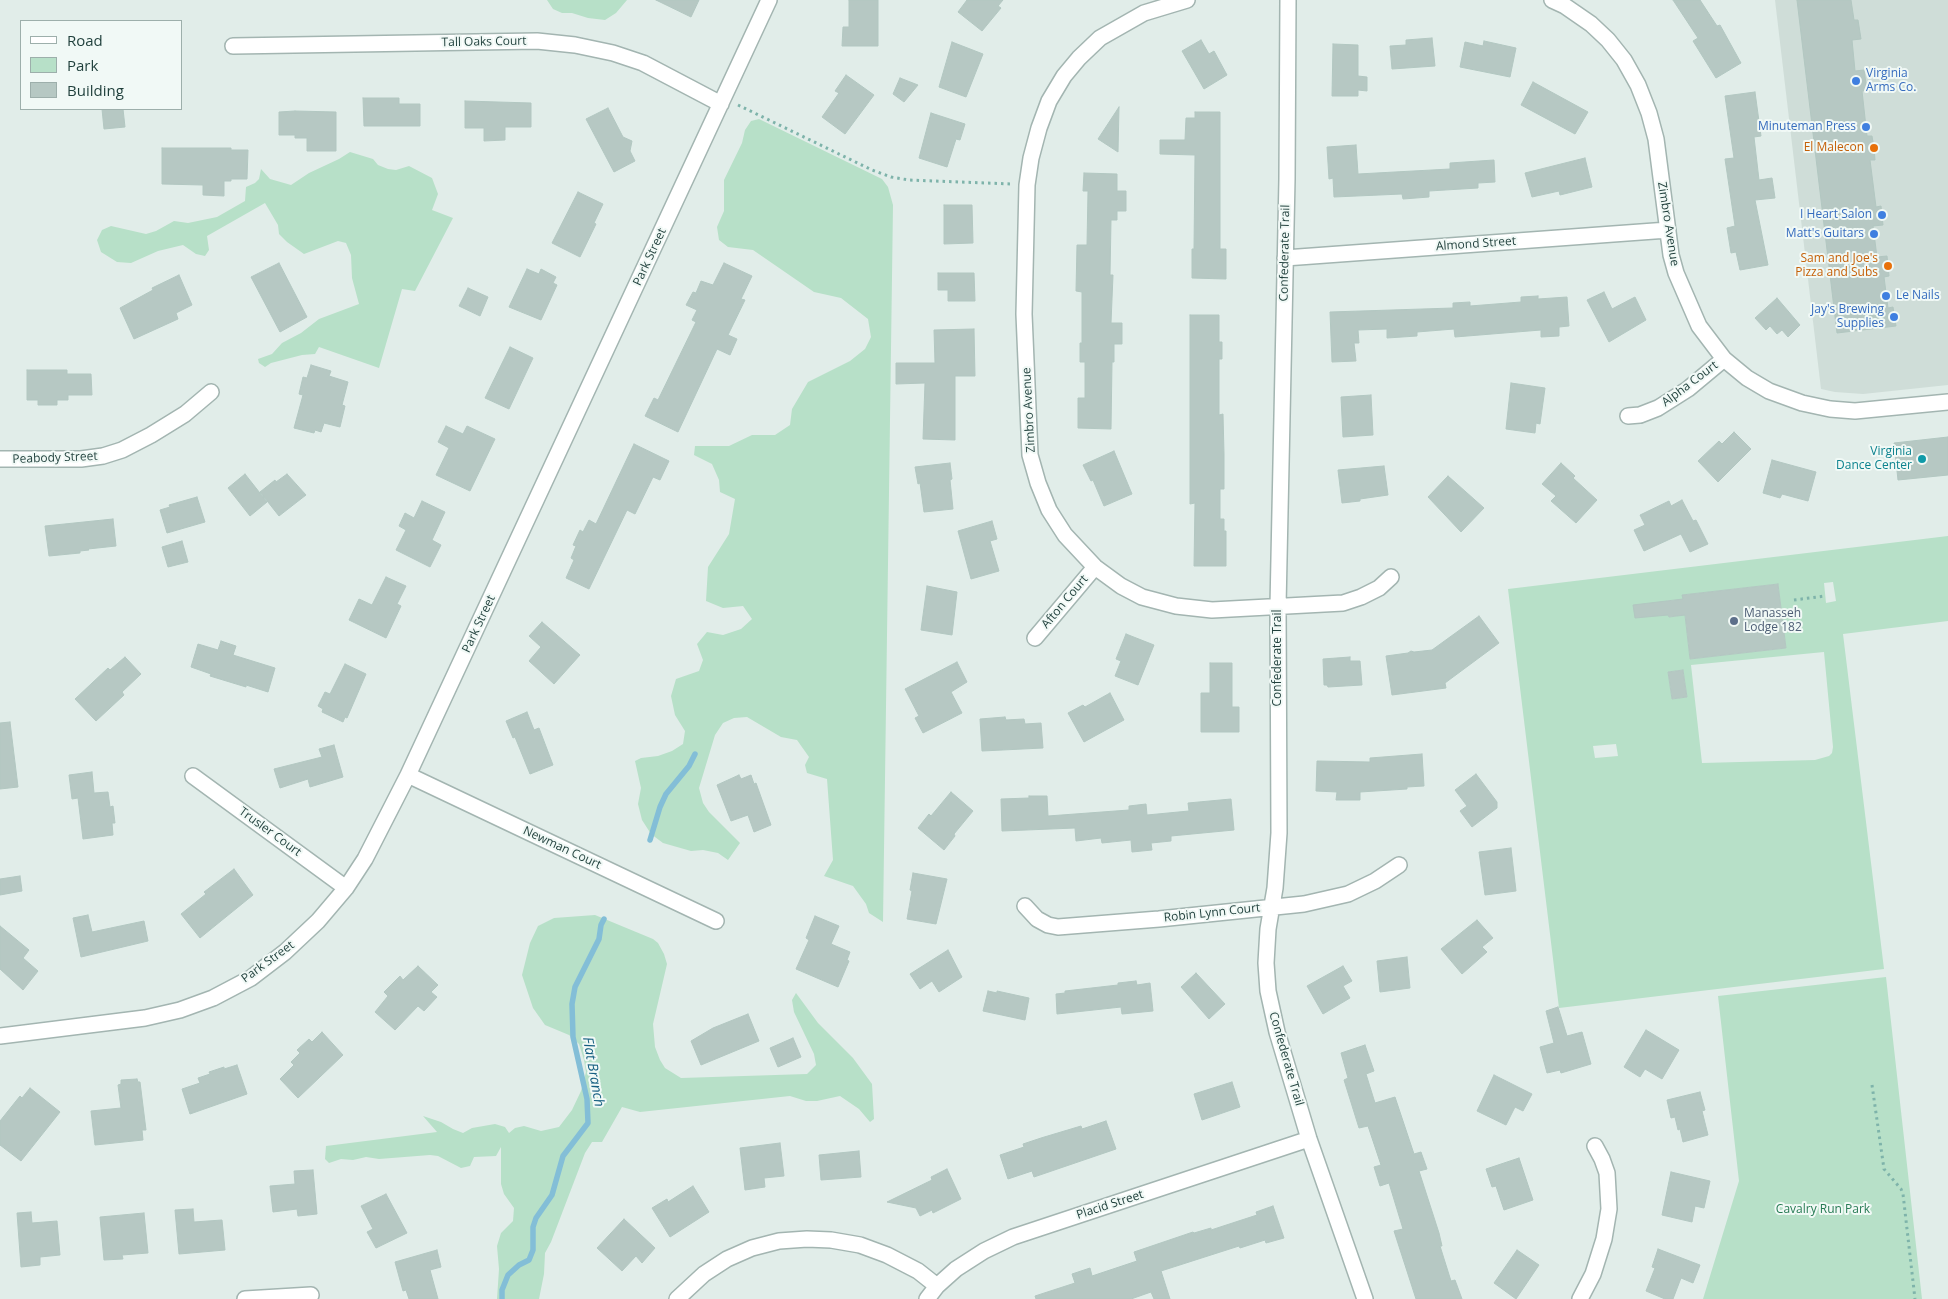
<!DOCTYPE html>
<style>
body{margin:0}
#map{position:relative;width:1948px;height:1299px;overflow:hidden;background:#e1ede9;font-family:"Open Sans",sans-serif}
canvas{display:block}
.legend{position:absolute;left:20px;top:20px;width:162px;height:90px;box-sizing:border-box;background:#f1f9f6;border:1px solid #9dafab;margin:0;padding:6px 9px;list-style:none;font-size:15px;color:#1f3f3b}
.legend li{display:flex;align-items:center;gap:10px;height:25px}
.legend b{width:25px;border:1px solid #9dafab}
</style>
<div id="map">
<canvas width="1948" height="1299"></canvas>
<ul class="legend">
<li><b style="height:6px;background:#fff"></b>Road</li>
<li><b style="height:14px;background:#b7e0c8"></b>Park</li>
<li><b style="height:14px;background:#b6c8c3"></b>Building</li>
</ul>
</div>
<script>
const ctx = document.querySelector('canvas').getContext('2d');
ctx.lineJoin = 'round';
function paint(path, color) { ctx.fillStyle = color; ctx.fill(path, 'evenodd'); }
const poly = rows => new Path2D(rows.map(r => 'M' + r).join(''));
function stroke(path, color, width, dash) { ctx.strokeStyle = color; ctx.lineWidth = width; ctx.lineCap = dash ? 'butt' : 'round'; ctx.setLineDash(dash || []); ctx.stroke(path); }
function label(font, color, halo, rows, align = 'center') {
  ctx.font = font + ' "Open Sans",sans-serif'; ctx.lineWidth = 4; ctx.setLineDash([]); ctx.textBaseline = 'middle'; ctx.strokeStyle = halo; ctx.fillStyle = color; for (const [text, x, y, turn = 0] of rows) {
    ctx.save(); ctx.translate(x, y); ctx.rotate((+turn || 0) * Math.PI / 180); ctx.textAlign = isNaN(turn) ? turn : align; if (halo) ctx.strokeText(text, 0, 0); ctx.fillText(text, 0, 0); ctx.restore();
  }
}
const built = poly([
 [1775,0,1948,0,1948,385,1863,394,1835,392,1821,389]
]);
const green = poly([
 [547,0,627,0,616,13,605,20,588,18,572,13,562,13,553,9],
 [759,119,882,179,888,187,893,205,883,922,869,913,866,904,853,886,824,876,833,860,827,779,807,773,805,765,809,757,797,740,781,737,747,717,734,718,723,723,715,735,699,788,703,803,709,812,740,843,728,860,718,853,703,850,691,851,663,843,651,834,642,820,638,804,641,788,635,761,641,758,658,756,672,751,683,744,685,731,675,715,671,696,676,679,699,671,703,660,697,644,707,632,723,635,741,629,752,619,743,606,723,608,706,601,708,567,729,534,735,499,720,492,719,480,712,464,694,455,695,446,729,446,752,435,775,435,790,425,792,409,808,382,850,361,865,349,871,337,868,319,841,298,814,292,753,250,728,247,719,240,717,227,724,211,724,180,742,143,745,130,751,121],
 [350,152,373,159,378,165,388,169,396,170,409,166,432,178,438,194,432,210,453,218,415,291,402,289,379,368,319,347,315,354,302,355,271,363,265,367,259,363,258,359,272,354,282,343,301,333,319,319,359,304,352,278,351,255,346,243,338,241,304,254,287,242,279,234,278,225,265,203,207,236,209,250,205,256,196,254,183,245,158,251,131,263,117,262,101,252,97,240,102,230,111,226,146,234,156,231,174,221,188,223,217,217,245,201,246,187,255,183,259,179,261,169,270,179,291,185,309,173,339,159],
 [1948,536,1948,621,1843,634,1884,969,1559,1008,1508,589],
 [1833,582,1836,601,1826,603,1824,583],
 [1778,584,1786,648,1690,659,1683,595],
 [1675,600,1677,616,1669,617,1667,601],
 [1824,652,1833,747,1832,753,1829,756,1815,760,1702,763,1691,665],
 [1683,670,1687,697,1672,699,1668,672],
 [1616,744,1618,756,1595,758,1593,746],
 [595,915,653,939,658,943,664,954,667,964,653,1024,655,1047,660,1060,665,1068,681,1078,807,1074,816,1065,814,1054,794,1012,792,1000,796,993,818,1023,853,1058,872,1084,874,1119,870,1122,859,1109,840,1096,817,1101,806,1101,790,1096,640,1112,622,1107,602,1142,592,1142,585,1153,551,1242,545,1253,544,1274,539,1299,497,1299,499,1269,497,1246,501,1233,513,1221,514,1208,504,1194,501,1184,501,1147,496,1156,474,1157,470,1166,461,1168,438,1156,430,1155,379,1159,366,1157,353,1160,341,1159,329,1163,325,1159,326,1146,437,1132,423,1116,441,1122,453,1129,463,1133,472,1128,495,1124,505,1127,509,1133,515,1128,524,1126,541,1131,559,1127,572,1110,581,1091,586,1072,584,1060,579,1044,569,1035,545,1025,533,1008,522,975,530,943,538,926,554,918],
 [1886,977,1922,1299,1703,1299,1739,1181,1718,996]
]);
const stream = poly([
 [650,840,660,807,666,794,689,766,695,754],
 [502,1299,502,1290,508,1275,519,1265,529,1260,533,1250,533,1227,536,1218,552,1195,563,1156,588,1123,587,1099,573,1037,572,1004,575,987,599,939,601,925,604,919]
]);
const building = poly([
 [656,0,699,0,691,17,656,0],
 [849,0,878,0,878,46,842,46,843,27,849,27,849,0],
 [967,0,1003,0,998,6,1001,8,982,31,958,12,967,0],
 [1673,0,1700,0,1717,26,1720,25,1741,63,1716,78,1693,41,1698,38,1673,0],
 [1797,0,1851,0,1854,20,1858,20,1861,39,1852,40,1855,71,1864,70,1867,90,1862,91,1867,136,1872,136,1874,148,1875,160,1870,160,1876,207,1881,206,1883,225,1873,226,1877,257,1887,256,1889,276,1884,277,1888,308,1893,307,1896,326,1837,333,1797,0],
 [1432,38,1435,66,1392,69,1390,46,1406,45,1406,40,1432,38],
 [1201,40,1209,54,1214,51,1227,75,1204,89,1182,51,1201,40],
 [1484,41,1516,48,1510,77,1460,67,1465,42,1483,46,1484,41],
 [952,42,983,54,966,97,939,87,952,42],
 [1333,44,1358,45,1358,76,1367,77,1367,91,1358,90,1358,96,1332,96,1333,44],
 [846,75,874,95,845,134,822,117,839,93,835,91,846,75],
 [900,78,918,85,904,102,893,94,900,78],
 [1533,82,1588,112,1575,134,1521,105,1533,82],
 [1755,92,1761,136,1754,137,1759,180,1772,178,1775,198,1755,200,1768,265,1740,270,1736,252,1731,253,1727,228,1735,226,1725,159,1734,158,1725,96,1755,92],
 [363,98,399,98,399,104,420,104,420,126,364,126,363,98],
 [465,101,531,103,531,127,505,127,505,140,484,141,484,128,465,128,465,101],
 [1119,107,1118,152,1098,139,1119,107],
 [608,108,623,137,632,141,630,151,635,161,614,172,586,119,608,108],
 [102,109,123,109,125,127,104,129,102,109],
 [295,111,336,112,336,151,307,151,307,138,295,138,295,135,279,135,279,112,295,111],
 [1195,112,1220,112,1220,249,1226,249,1226,279,1192,278,1192,249,1194,249,1195,155,1160,154,1160,140,1185,140,1186,118,1195,118,1195,112],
 [931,113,965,124,960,140,956,139,947,167,919,158,931,113],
 [1356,145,1358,174,1450,169,1450,163,1494,160,1495,182,1478,183,1478,188,1429,191,1429,197,1403,199,1402,194,1334,197,1333,178,1329,179,1327,147,1356,145],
 [162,148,231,148,231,150,248,150,247,179,231,179,231,181,224,181,224,196,203,195,203,185,162,184,162,148],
 [1585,158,1592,187,1560,195,1559,191,1532,197,1525,173,1585,158],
 [1084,173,1117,174,1117,191,1126,191,1126,211,1117,211,1117,220,1111,220,1110,275,1113,275,1111,323,1122,323,1122,344,1114,344,1114,362,1112,362,1111,429,1078,428,1078,398,1085,398,1085,362,1080,362,1080,343,1082,343,1082,292,1076,291,1077,245,1087,245,1088,191,1083,191,1084,173],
 [578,192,603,204,594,223,596,224,580,257,552,243,578,192],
 [944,205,972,205,973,243,944,244,944,205],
 [279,263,307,317,280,332,251,277,279,263],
 [724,263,752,276,741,299,745,300,728,335,737,339,730,355,717,349,678,432,645,416,654,398,658,400,696,322,692,320,697,310,686,305,693,292,696,293,701,281,713,285,724,263],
 [527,269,539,274,541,269,556,277,553,283,557,285,541,320,509,307,527,269],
 [938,273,974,273,975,301,948,301,948,290,938,290,938,273],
 [179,275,192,305,176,313,178,319,134,339,120,308,153,290,152,288,179,275],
 [468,288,488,297,480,316,459,306,468,288],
 [1604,292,1612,309,1635,297,1646,320,1609,342,1587,300,1604,292],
 [1538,296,1538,299,1567,297,1569,326,1559,327,1559,336,1541,337,1541,330,1455,337,1454,329,1417,332,1417,336,1387,338,1387,329,1358,330,1359,343,1354,343,1356,361,1332,362,1330,312,1453,308,1453,303,1470,302,1470,306,1521,302,1521,297,1538,296],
 [1777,298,1800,325,1788,337,1782,330,1777,334,1770,326,1766,330,1755,318,1777,298],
 [1190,315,1219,315,1219,342,1222,342,1222,359,1219,359,1219,415,1223,414,1224,454,1224,489,1220,489,1220,519,1224,519,1224,531,1226,531,1226,566,1194,566,1195,503,1190,504,1190,315],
 [974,329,975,376,955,376,955,440,923,439,925,383,896,384,896,363,935,363,934,330,974,329],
 [510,347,533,358,509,409,485,398,510,347],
 [311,365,331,371,329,376,348,382,342,405,345,406,340,427,324,423,321,432,315,430,314,433,294,428,303,395,299,394,303,377,307,378,311,365],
 [27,370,67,370,67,374,91,374,92,395,68,395,68,400,57,400,57,405,38,405,38,400,27,400,27,370],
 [1511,383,1545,388,1540,424,1536,423,1535,433,1506,429,1511,383],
 [1371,395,1373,435,1343,437,1341,397,1371,395],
 [446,426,463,434,467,426,495,439,470,491,436,475,449,448,438,442,446,426],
 [1734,432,1751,449,1718,482,1698,461,1719,441,1722,444,1734,432],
 [1948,437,1948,475,1898,480,1894,443,1948,437],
 [634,444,669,461,660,480,653,477,635,514,627,510,589,589,566,578,574,560,571,558,576,546,573,545,580,530,583,532,589,520,596,524,634,444],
 [1114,451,1132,494,1104,506,1093,480,1091,481,1083,465,1114,451],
 [1772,460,1816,472,1808,501,1782,494,1780,498,1763,493,1772,460],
 [950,463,952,479,950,480,953,509,924,512,920,483,918,484,915,467,950,463],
 [1561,463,1575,476,1573,478,1597,500,1576,523,1551,501,1556,496,1542,484,1561,463],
 [1384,466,1388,495,1360,499,1360,501,1342,503,1338,470,1384,466],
 [245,474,267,502,250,516,228,488,245,474],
 [287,474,306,495,279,516,260,492,275,480,276,482,287,474],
 [1448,476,1484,508,1461,532,1428,497,1448,476],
 [197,497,205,522,167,533,160,510,170,507,169,505,197,497],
 [1682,500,1693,521,1696,520,1708,544,1690,552,1681,534,1644,551,1634,530,1645,525,1640,515,1669,501,1671,506,1682,500],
 [422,501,445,512,432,540,441,545,430,567,396,550,406,530,399,526,405,513,414,518,422,501],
 [113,519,116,546,88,549,89,550,80,551,80,553,49,556,45,526,113,519],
 [992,521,997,539,990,541,999,571,971,579,958,531,992,521],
 [182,541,188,562,168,567,162,547,182,541],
 [386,577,406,586,397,604,401,606,386,638,349,620,359,599,372,605,386,577],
 [1778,584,1786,648,1690,659,1685,615,1669,617,1668,615,1635,618,1633,605,1683,599,1682,595,1778,584],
 [927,586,957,592,952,635,921,630,927,586],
 [1479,616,1499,643,1445,683,1446,688,1392,695,1386,656,1408,653,1411,651,1414,652,1432,650,1479,616],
 [542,622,580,655,554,684,529,661,541,647,529,636,542,622],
 [1126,634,1154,645,1138,685,1115,676,1121,661,1116,659,1126,634],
 [221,641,236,646,233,655,275,668,268,692,246,685,246,687,210,676,211,674,191,667,198,644,218,650,221,641],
 [125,657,141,674,122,692,124,695,96,721,75,699,108,668,110,670,125,657],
 [1350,657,1350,661,1360,661,1362,685,1328,687,1327,685,1324,685,1323,659,1350,657],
 [957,662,967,682,951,692,962,713,923,733,915,718,919,716,905,689,957,662],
 [1210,663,1232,663,1232,707,1239,707,1239,732,1201,732,1201,693,1210,693,1210,663],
 [345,664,366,674,347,718,345,717,343,722,322,712,323,709,318,706,325,692,330,694,345,664],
 [1683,670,1687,697,1672,699,1668,672,1683,670],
 [1110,693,1124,720,1084,742,1068,713,1083,705,1085,707,1110,693],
 [527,712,534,730,539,728,553,765,530,774,515,737,513,738,506,721,527,712],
 [1005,717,1006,720,1024,719,1025,724,1041,723,1043,748,982,751,980,719,1005,717],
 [10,722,18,787,0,789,0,723,10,722],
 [334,745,343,777,310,787,308,779,280,788,274,769,322,757,319,749,334,745],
 [1422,754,1424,786,1407,787,1407,789,1360,792,1360,800,1336,800,1337,792,1316,791,1317,761,1370,762,1370,758,1422,754],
 [92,772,94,793,108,792,110,807,113,806,115,823,112,823,113,835,83,839,78,798,72,799,69,775,92,772],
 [1476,774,1497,802,1497,808,1472,827,1460,811,1467,806,1455,790,1476,774],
 [739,775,741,779,751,775,754,784,756,783,771,825,754,832,748,815,731,821,717,785,739,775],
 [951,792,973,811,954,834,955,836,944,850,918,828,929,814,931,816,951,792],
 [1029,796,1047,796,1048,816,1129,810,1129,806,1146,804,1147,815,1189,811,1188,803,1231,799,1234,830,1171,836,1171,841,1151,843,1152,850,1132,852,1131,840,1102,843,1101,838,1076,841,1075,828,1002,831,1001,799,1029,798,1029,796],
 [1511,848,1516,891,1485,895,1479,852,1511,848],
 [234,869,253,895,200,938,181,914,206,894,204,892,234,869],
 [913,873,947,879,936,924,907,919,912,891,910,890,913,873],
 [20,876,22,891,0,895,0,879,20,876],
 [88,915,92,932,144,921,148,941,81,957,73,918,88,915],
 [815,916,839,926,831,944,850,952,847,960,849,961,838,987,796,969,809,940,806,938,815,916],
 [1477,920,1493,938,1482,947,1487,952,1462,974,1441,949,1477,920],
 [0,926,29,950,23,958,38,971,23,990,0,969,0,926],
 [948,950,962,977,939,992,932,981,920,989,910,974,948,950],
 [1407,957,1410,988,1380,992,1377,961,1407,957],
 [418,966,438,985,431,992,437,997,424,1011,418,1006,395,1030,375,1012,388,996,384,992,400,976,403,980,418,966],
 [1343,966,1352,981,1343,986,1350,998,1323,1014,1307,986,1343,966],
 [1196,973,1225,1004,1209,1019,1181,987,1196,973],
 [1136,981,1137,985,1150,983,1153,1011,1122,1014,1121,1007,1057,1014,1056,994,1065,993,1065,991,1118,985,1118,983,1136,981],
 [988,991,997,993,997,991,1029,998,1025,1020,983,1011,988,991],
 [1558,1007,1567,1036,1582,1032,1591,1064,1561,1073,1560,1070,1547,1073,1540,1047,1554,1043,1546,1011,1558,1007],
 [748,1014,759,1041,701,1065,691,1041,713,1028,748,1014],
 [1646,1030,1679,1050,1662,1079,1645,1069,1640,1077,1624,1067,1646,1030],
 [322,1032,343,1055,298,1098,280,1079,294,1065,291,1062,300,1053,297,1050,309,1039,312,1042,322,1032],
 [793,1038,801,1057,778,1067,770,1048,793,1038],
 [1365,1045,1374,1071,1366,1074,1375,1103,1395,1097,1414,1154,1421,1152,1427,1169,1419,1171,1439,1233,1442,1246,1440,1246,1451,1281,1455,1280,1462,1299,1416,1299,1394,1231,1403,1229,1389,1183,1380,1186,1374,1167,1381,1165,1368,1126,1359,1128,1344,1080,1348,1078,1341,1053,1365,1045],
 [237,1065,247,1094,190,1114,182,1089,200,1083,198,1078,210,1074,209,1072,224,1067,224,1069,237,1065],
 [1494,1075,1532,1094,1523,1111,1515,1107,1506,1125,1477,1111,1494,1075],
 [137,1079,138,1082,140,1082,146,1130,142,1130,143,1140,95,1145,91,1111,121,1108,118,1085,121,1084,121,1080,137,1079],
 [1232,1082,1240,1107,1202,1120,1194,1094,1232,1082],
 [30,1088,60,1112,21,1161,0,1145,0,1121,20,1096,22,1098,30,1088],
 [1700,1092,1705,1110,1702,1111,1708,1135,1683,1142,1680,1129,1678,1130,1675,1117,1671,1118,1667,1100,1700,1092],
 [1106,1121,1116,1149,1034,1177,1032,1171,1008,1179,1000,1155,1024,1147,1023,1144,1041,1138,1081,1126,1082,1129,1106,1121],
 [780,1143,784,1176,764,1178,765,1187,745,1190,740,1148,780,1143],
 [859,1151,861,1177,821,1180,819,1155,859,1151],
 [1519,1158,1533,1200,1504,1210,1496,1186,1492,1187,1486,1169,1519,1158],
 [947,1169,961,1199,933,1213,932,1210,920,1216,916,1208,887,1202,932,1180,931,1177,947,1169],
 [313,1170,317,1214,298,1216,297,1209,273,1212,270,1186,295,1184,294,1171,313,1170],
 [1671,1172,1710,1181,1704,1208,1695,1206,1692,1222,1662,1215,1671,1172],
 [693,1186,709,1212,670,1237,652,1208,667,1199,668,1202,693,1186],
 [386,1194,407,1233,376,1248,367,1232,373,1229,361,1206,386,1194],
 [1273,1206,1284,1238,1266,1243,1265,1240,1240,1248,1239,1246,1161,1271,1170,1299,1154,1299,1151,1292,1131,1299,1036,1299,1035,1296,1075,1283,1072,1274,1090,1268,1092,1276,1137,1261,1134,1252,1193,1232,1194,1233,1211,1228,1211,1230,1257,1215,1256,1212,1273,1206],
 [193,1209,194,1222,222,1220,225,1250,179,1254,175,1210,193,1209],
 [31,1212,32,1223,57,1221,60,1255,40,1257,40,1265,21,1267,17,1213,31,1212],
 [144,1213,148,1253,122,1255,123,1259,104,1260,100,1217,144,1213],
 [624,1219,655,1248,642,1263,636,1256,622,1271,597,1248,624,1219],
 [1658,1249,1700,1265,1693,1283,1681,1278,1673,1299,1665,1299,1646,1291,1655,1268,1652,1267,1658,1249],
 [437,1250,441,1267,430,1270,438,1299,409,1299,406,1290,403,1291,395,1262,437,1250],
 [1517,1250,1539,1265,1516,1299,1494,1283,1517,1250]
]);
const path = poly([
 [738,105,872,170,891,177,909,180,1013,184],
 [1794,600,1825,596],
 [1872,1085,1884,1169,1901,1189,1903,1194,1915,1299]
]);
const minor = poly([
 [1187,0,1144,13,1100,38,1079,58,1064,76,1049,101,1039,128,1031,158,1027,185,1024,314,1030,455,1038,483,1049,510,1065,535,1095,567,1121,586,1142,597,1176,606,1212,610,1343,603,1361,597,1379,588,1391,577],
 [1288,0,1287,179,1278,606,1279,833,1275,888,1268,929,1266,963,1268,991,1277,1032,1309,1139,1365,1299],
 [1552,0,1565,6,1591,24,1608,40,1624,60,1638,85,1649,113,1656,139,1671,255,1676,273,1699,326,1724,359,1747,378,1769,391,1802,403,1830,409,1855,411,1948,402],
 [233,46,537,41,575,45,613,53,643,63,721,104],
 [1285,258,1668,230],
 [1628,416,1640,415,1658,408,1688,389,1724,359],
 [0,459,81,459,103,456,122,450,151,435,185,414,211,392],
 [1035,638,1095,567],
 [408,775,716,921],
 [193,776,346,888],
 [1025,906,1037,919,1048,925,1058,927,1159,919,1304,904,1348,894,1375,881,1399,865],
 [0,1036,145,1018,180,1010,213,998,251,978,285,952,318,921,346,888,365,859,408,775,769,0],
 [245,1299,311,1295],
 [677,1299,704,1274,727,1259,752,1248,779,1241,807,1239,831,1240,860,1245,887,1255,918,1271,937,1286],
 [927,1299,937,1286,956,1269,984,1251,1013,1237,1309,1139],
 [1580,1299,1593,1274,1604,1239,1609,1209,1607,1173,1602,1159,1595,1146]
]);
const markers = [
 [1856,81,5,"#3f7fe0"],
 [1866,127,5,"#3f7fe0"],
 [1874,148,5,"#e8710a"],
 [1882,215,5,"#3f7fe0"],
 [1874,234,5,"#3f7fe0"],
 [1888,266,5,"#e8710a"],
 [1886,296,5,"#3f7fe0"],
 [1894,317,5,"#3f7fe0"],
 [1922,459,5,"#0f9aa8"],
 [1734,621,5,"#5c6f8a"]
];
const streetNames = [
 ["Tall Oaks Court",484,42,-1],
 ["Zimbro Avenue",1668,224,81],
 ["Almond Street",1476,244,-4],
 ["Confederate Trail",1285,253,-89],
 ["Park Street",650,257,-65],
 ["Alpha Court",1690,384,-37],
 ["Zimbro Avenue",1029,410,-93],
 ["Peabody Street",55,458,-2],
 ["Afton Court",1065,602,-50],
 ["Park Street",479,624,-65],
 ["Confederate Trail",1278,658,-90],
 ["Trusler Court",270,832,36],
 ["Newman Court",562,848,25],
 ["Robin Lynn Court",1212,913,-6],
 ["Park Street",268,962,-36],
 ["Confederate Trail",1286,1059,74],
 ["Placid Street",1110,1205,-18]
];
const shopNames = [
 ["Virginia",1866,74,"left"],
 ["Arms Co.",1866,88,"left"],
 ["Minuteman Press",1856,127],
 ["I Heart Salon",1872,215],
 ["Matt's Guitars",1864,234],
 ["Le Nails",1896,296,"left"],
 ["Jay's Brewing",1884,310],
 ["Supplies",1884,324]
];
const foodNames = [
 ["El Malecon",1864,148],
 ["Sam and Joe's",1878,259],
 ["Pizza and Subs",1878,273]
];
const cultureNames = [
 ["Virginia",1912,452],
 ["Dance Center",1912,466]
];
const serviceNames = [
 ["Manasseh",1744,614],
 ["Lodge 182",1744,628]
];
const parkNames = [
 ["Cavalry Run Park",1823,1210]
];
const waterNames = [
 ["Flat Branch",593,1072,80]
];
paint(built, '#cfddd8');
paint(green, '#b7e0c8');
stroke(stream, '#83bed7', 5.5);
paint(building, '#b6c8c3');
stroke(building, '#b2c7c1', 1);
stroke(minor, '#a3b5b1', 18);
stroke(path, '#7eb3aa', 3, [2.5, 4]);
stroke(minor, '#fff', 15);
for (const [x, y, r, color] of markers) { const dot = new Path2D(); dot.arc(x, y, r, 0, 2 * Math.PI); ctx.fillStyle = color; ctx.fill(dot); stroke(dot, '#f1f9f6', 2); }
label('12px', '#1f3f3b', '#f1f9f6', streetNames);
label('12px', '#366cbe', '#f1f9f6', shopNames, 'right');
label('12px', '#c56008', '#f1f9f6', foodNames, 'right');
label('12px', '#0d838f', '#f1f9f6', cultureNames, 'right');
label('12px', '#4e5e75', '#f1f9f6', serviceNames, 'left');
label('12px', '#267a53', '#f1f9f6', parkNames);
label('italic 14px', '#145e80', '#f1f9f6', waterNames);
</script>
